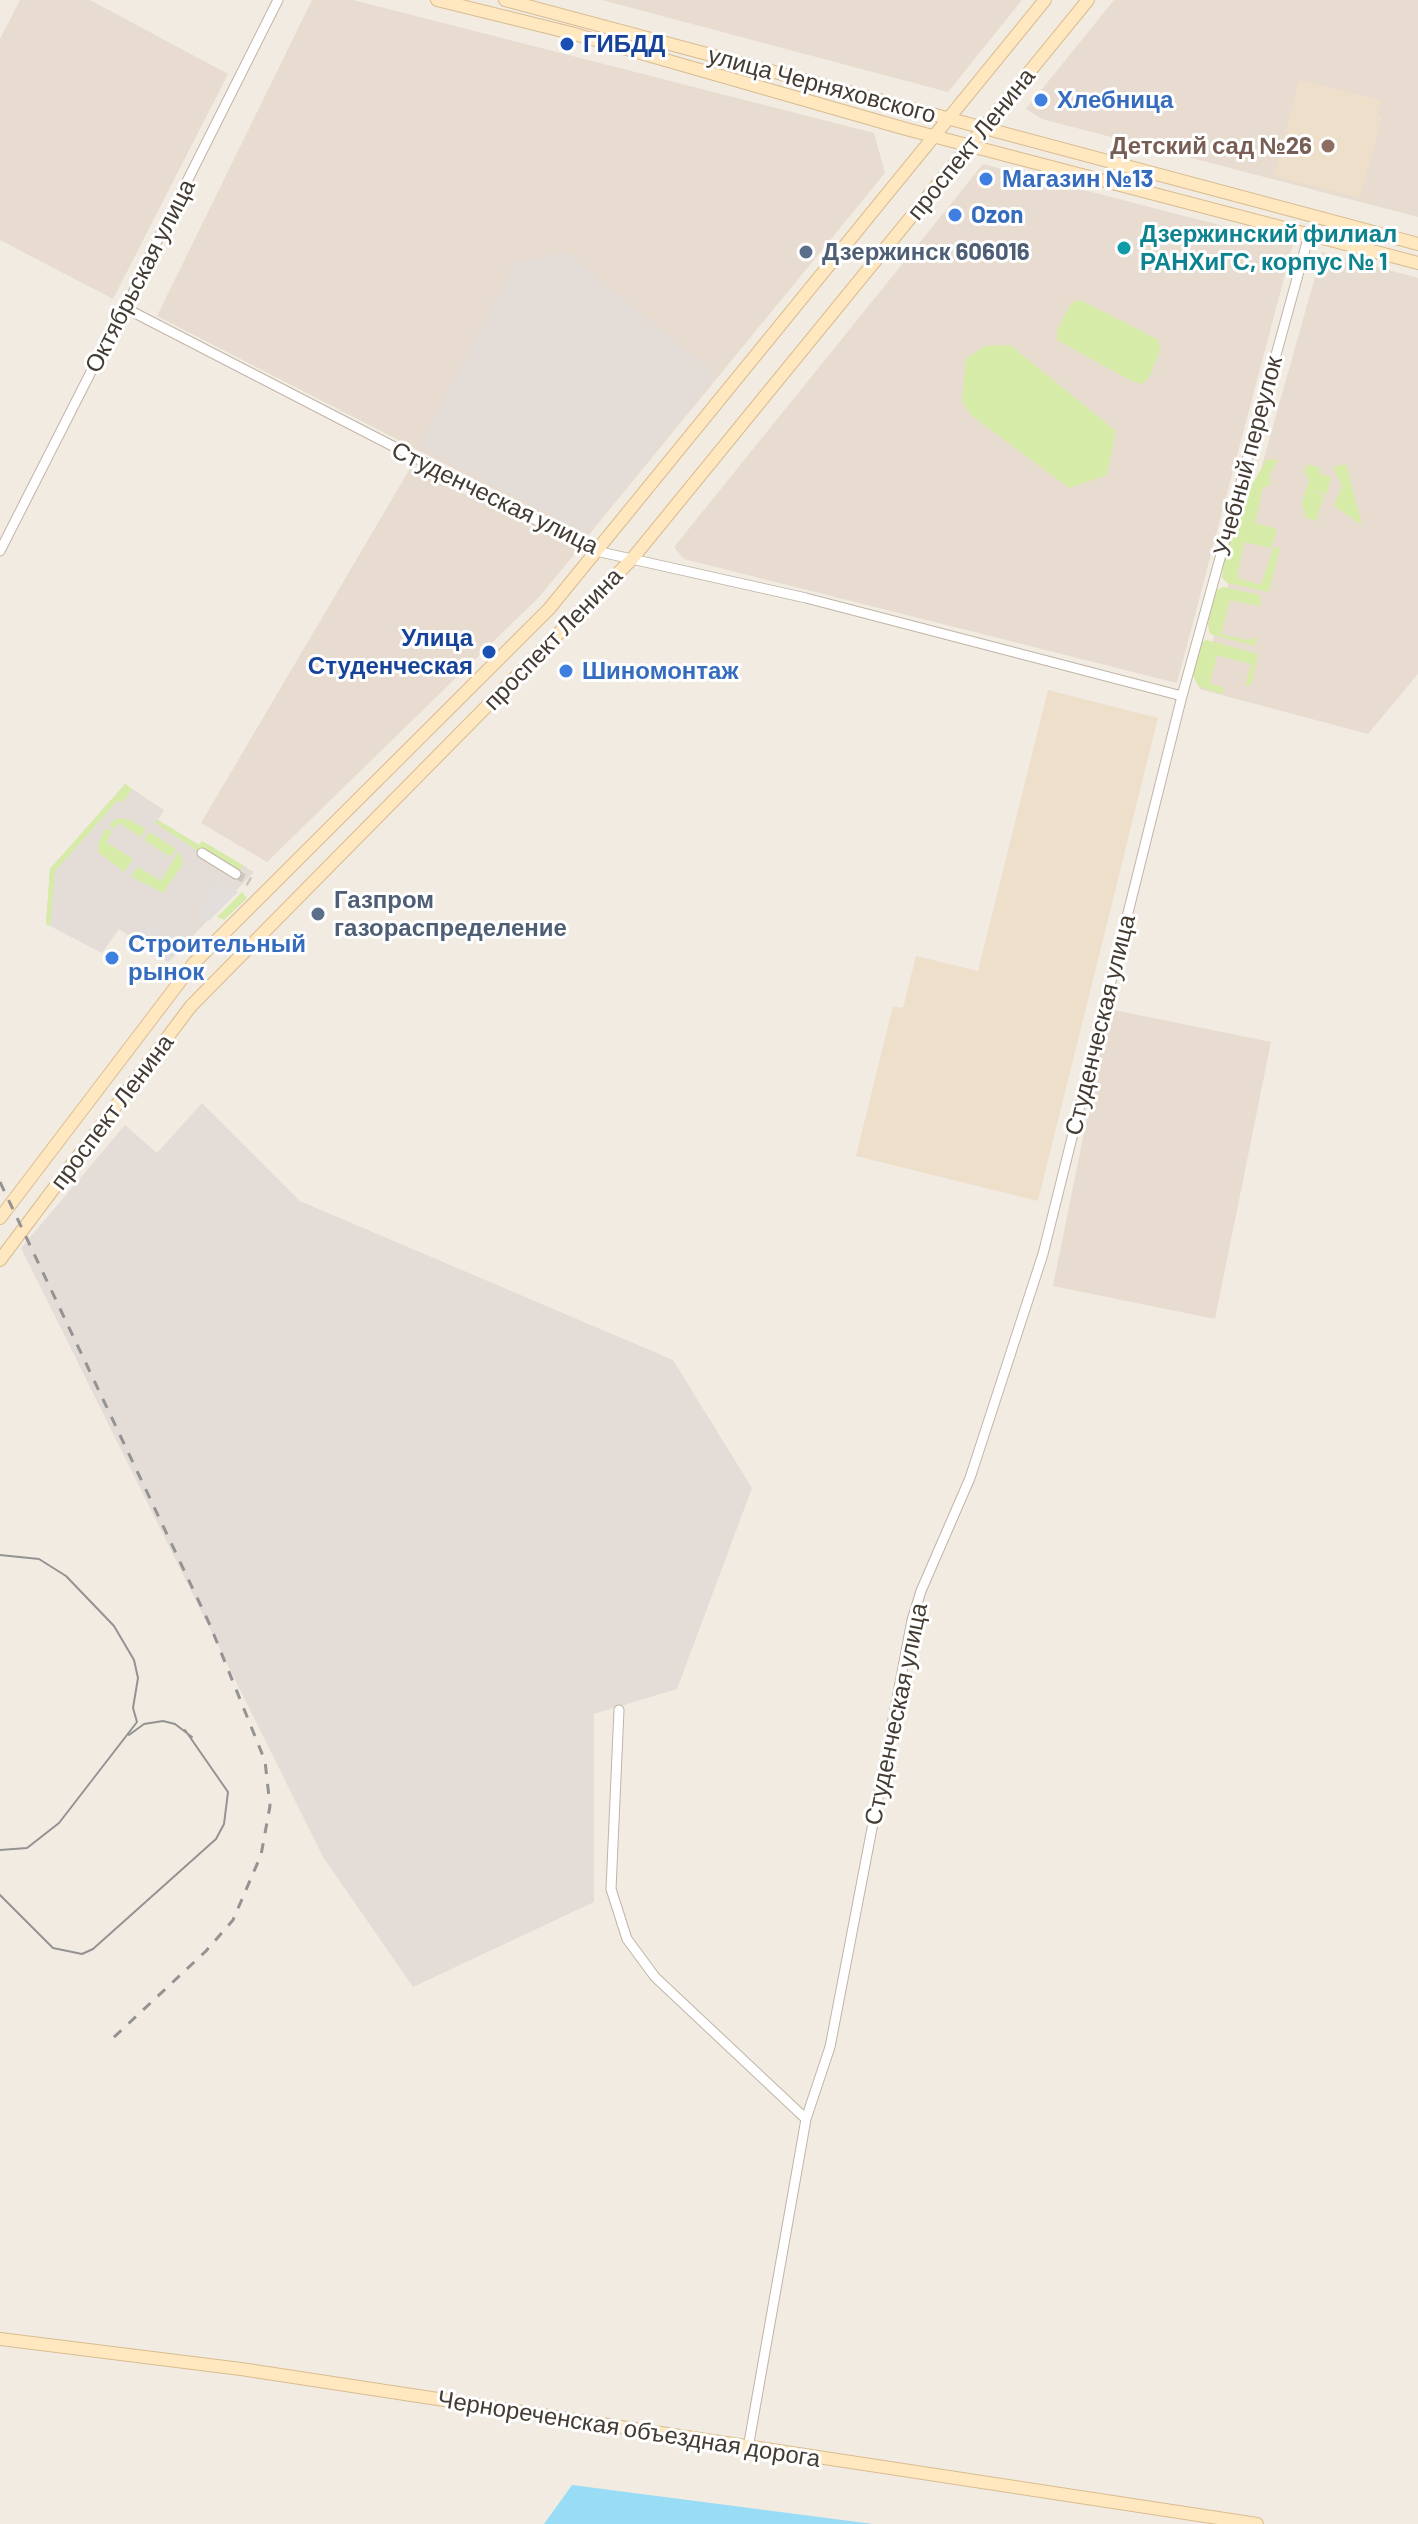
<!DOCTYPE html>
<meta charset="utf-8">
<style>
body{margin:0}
canvas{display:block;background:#f2ebe2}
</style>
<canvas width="1418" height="2524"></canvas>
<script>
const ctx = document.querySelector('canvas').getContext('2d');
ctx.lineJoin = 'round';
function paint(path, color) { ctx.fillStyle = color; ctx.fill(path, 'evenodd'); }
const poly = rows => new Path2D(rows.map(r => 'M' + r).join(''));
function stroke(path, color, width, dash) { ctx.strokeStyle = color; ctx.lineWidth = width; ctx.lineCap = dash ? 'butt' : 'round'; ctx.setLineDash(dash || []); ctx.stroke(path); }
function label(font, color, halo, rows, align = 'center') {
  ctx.font = font + ' Barlow,sans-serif'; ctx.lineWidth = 6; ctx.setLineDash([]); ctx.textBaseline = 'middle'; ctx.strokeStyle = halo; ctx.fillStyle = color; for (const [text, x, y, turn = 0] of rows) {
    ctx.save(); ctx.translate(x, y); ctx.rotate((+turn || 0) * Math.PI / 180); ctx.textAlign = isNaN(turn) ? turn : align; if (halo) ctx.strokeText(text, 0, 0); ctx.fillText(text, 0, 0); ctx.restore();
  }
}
const residential = poly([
 [20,0,90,0,228,74,113,299,0,240,0,39],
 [312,0,353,0,874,133,885,173,587,537,157,316],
 [602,0,1022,0,948,92],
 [1114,0,1418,0,1418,217,1042,119,1026,109],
 [983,164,1293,244,1177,683,684,559,674,547],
 [1322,252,1418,278,1418,674,1368,734,1199,689],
 [411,467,578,550,540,596,267,862,201,823],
 [1109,1009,1271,1042,1215,1319,1053,1286]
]);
const industrial = poly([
 [566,252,717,375,593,528,582,532,419,446,515,262],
 [125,784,164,810,158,820,199,845,202,841,254,872,168,962,119,929,102,953,46,924,50,869],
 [202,1103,300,1201,673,1360,752,1488,677,1689,594,1714,594,1902,413,1987,323,1857,21,1248,125,1125,157,1153]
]);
const education = poly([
 [1299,80,1382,101,1378,116,1382,117,1360,198,1274,176],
 [1048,690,1158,718,1038,1201,856,1156,893,1006,903,1008,916,956,978,971]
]);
const green = poly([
 [1080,300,1157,339,1161,348,1149,378,1141,384,1130,380,1057,340,1057,331,1071,303],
 [1010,345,1116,431,1107,475,1069,488,971,415,962,401,966,359,985,346],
 [1267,459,1278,460,1270,474,1270,486,1263,487,1255,523,1277,529,1271,548,1244,542,1237,578,1261,585,1274,547,1280,548,1269,592,1227,583,1222,577,1225,548,1242,490,1253,483],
 [1308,464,1320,468,1320,474,1331,477,1327,494,1310,489,1324,495,1316,521,1306,518,1302,503,1309,480,1304,471],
 [1346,464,1362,525,1334,506,1342,486,1333,467],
 [1223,587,1260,595,1261,606,1230,600,1221,634,1248,640,1257,637,1255,646,1210,634,1207,621,1216,591],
 [1207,640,1258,654,1251,685,1245,686,1251,664,1217,655,1210,683,1224,688,1222,694,1198,686,1193,675,1201,642],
 [125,784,132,789,123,802,118,800,55,871,50,926,46,924,50,869],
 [117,818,130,820,146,829,140,837,119,823,115,828,109,825],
 [158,820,199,845,202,841,243,865,239,872,198,851,155,823],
 [106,828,112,832,106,842,133,859,124,872,98,852,99,841],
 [149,832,176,849,171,857,144,840],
 [179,851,183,864,163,893,131,876,138,867,161,881],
 [242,892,247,898,224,920,217,917]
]);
const parking = poly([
 [218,880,238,892,209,921,198,915],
 [147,927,181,949,168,962,135,940]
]);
const water = poly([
 [572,2485,873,2524,544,2524]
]);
const streetTunnel = poly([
 [236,874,250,882]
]);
const street = poly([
 [127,309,596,551,806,598,1182,696],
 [0,551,99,356,127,309,140,275,278,0],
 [202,853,236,874],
 [619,1710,611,1889,627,1939,655,1977,806,2119],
 [748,2448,806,2119,830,2047,912,1620,921,1591,970,1478,1043,1254,1182,696,1309,235]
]);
const secondary = poly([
 [437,0,571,33,906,129,1418,263],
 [505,0,1418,244],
 [0,1218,194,963,549,609,1045,0],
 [0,1260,191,1006,632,559,1088,0],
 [0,2339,241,2369,1257,2524]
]);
const tram = poly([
 [0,1555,39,1559,66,1576,114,1626,134,1660,138,1678,133,1708,137,1722,59,1823,27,1848,0,1850],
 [129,1735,144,1724,163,1721,175,1724,192,1737],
 [0,1895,53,1948,82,1954,93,1949,216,1839,224,1824,228,1792,185,1730]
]);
const rail = poly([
 [0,1182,210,1625,265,1761,270,1806,261,1855,233,1920,206,1951,112,2039]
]);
const markers = [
 [567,44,8,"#1a4fb4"],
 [1041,100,8,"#3f7fe0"],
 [1328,146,8,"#8d6e63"],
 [986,179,8,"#3f7fe0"],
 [955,215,8,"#3f7fe0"],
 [1124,248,8,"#0f9aa8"],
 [806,252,8,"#5c6f8a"],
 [489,652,8,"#1a4fb4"],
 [566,671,8,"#3f7fe0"],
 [318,914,8,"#5c6f8a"],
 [112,958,8,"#3f7fe0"]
];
const transitNames = [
 ["ГИБДД",583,44],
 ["Улица",473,638,"right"],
 ["Студенческая",473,666,"right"]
];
const streetNames = [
 ["улица Черняховского",822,85,15],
 ["проспект Ленина",971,144,-51],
 ["Октябрьская улица",140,276,-63],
 ["Учебный переулок",1248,456,-75],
 ["Студенческая улица",495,498,26],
 ["проспект Ленина",553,639,-46],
 ["Студенческая улица",1100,1025,-76],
 ["проспект Ленина",112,1112,-53],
 ["Студенческая улица",896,1714,-78],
 ["Чернореченская объездная дорога",629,2429,9]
];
const shopNames = [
 ["Хлебница",1057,100],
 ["Магазин №13",1002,179],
 ["Ozon",971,215],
 ["Шиномонтаж",582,671],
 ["Строительный",128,944],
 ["рынок",128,972]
];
const educationNames = [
 ["Детский сад №26",1312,146]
];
const cultureNames = [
 ["Дзержинский филиал",1140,234],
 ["РАНХиГС, корпус № 1",1140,262]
];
const serviceNames = [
 ["Дзержинск 606016",822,252],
 ["Газпром",334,900],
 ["газораспределение",334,928]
];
paint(residential, '#e7dccf');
paint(industrial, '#e4ddd7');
paint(education, '#eddfca');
paint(green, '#d5eba7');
paint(parking, '#e2dedb');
paint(water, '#98dcf5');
stroke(streetTunnel, '#cfc8bf', 9, [9, 4.5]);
stroke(street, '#c1b4a7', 11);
stroke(secondary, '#d9bc90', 14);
stroke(street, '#fff', 9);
stroke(secondary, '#ffe7bf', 12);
stroke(tram, '#939393', 2);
stroke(rail, '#939393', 3, [10, 10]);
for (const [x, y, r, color] of markers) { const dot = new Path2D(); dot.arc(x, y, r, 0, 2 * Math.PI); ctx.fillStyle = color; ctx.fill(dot); stroke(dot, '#fff', 3); }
label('bold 24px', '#164399', '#fff', transitNames, 'left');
label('24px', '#443b32', '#fff', streetNames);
label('bold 24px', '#366cbe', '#fff', shopNames, 'left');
label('bold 24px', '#785e54', '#fff', educationNames, 'right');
label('bold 24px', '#0d838f', '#fff', cultureNames, 'left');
label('bold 24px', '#4e5e75', '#fff', serviceNames, 'left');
</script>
